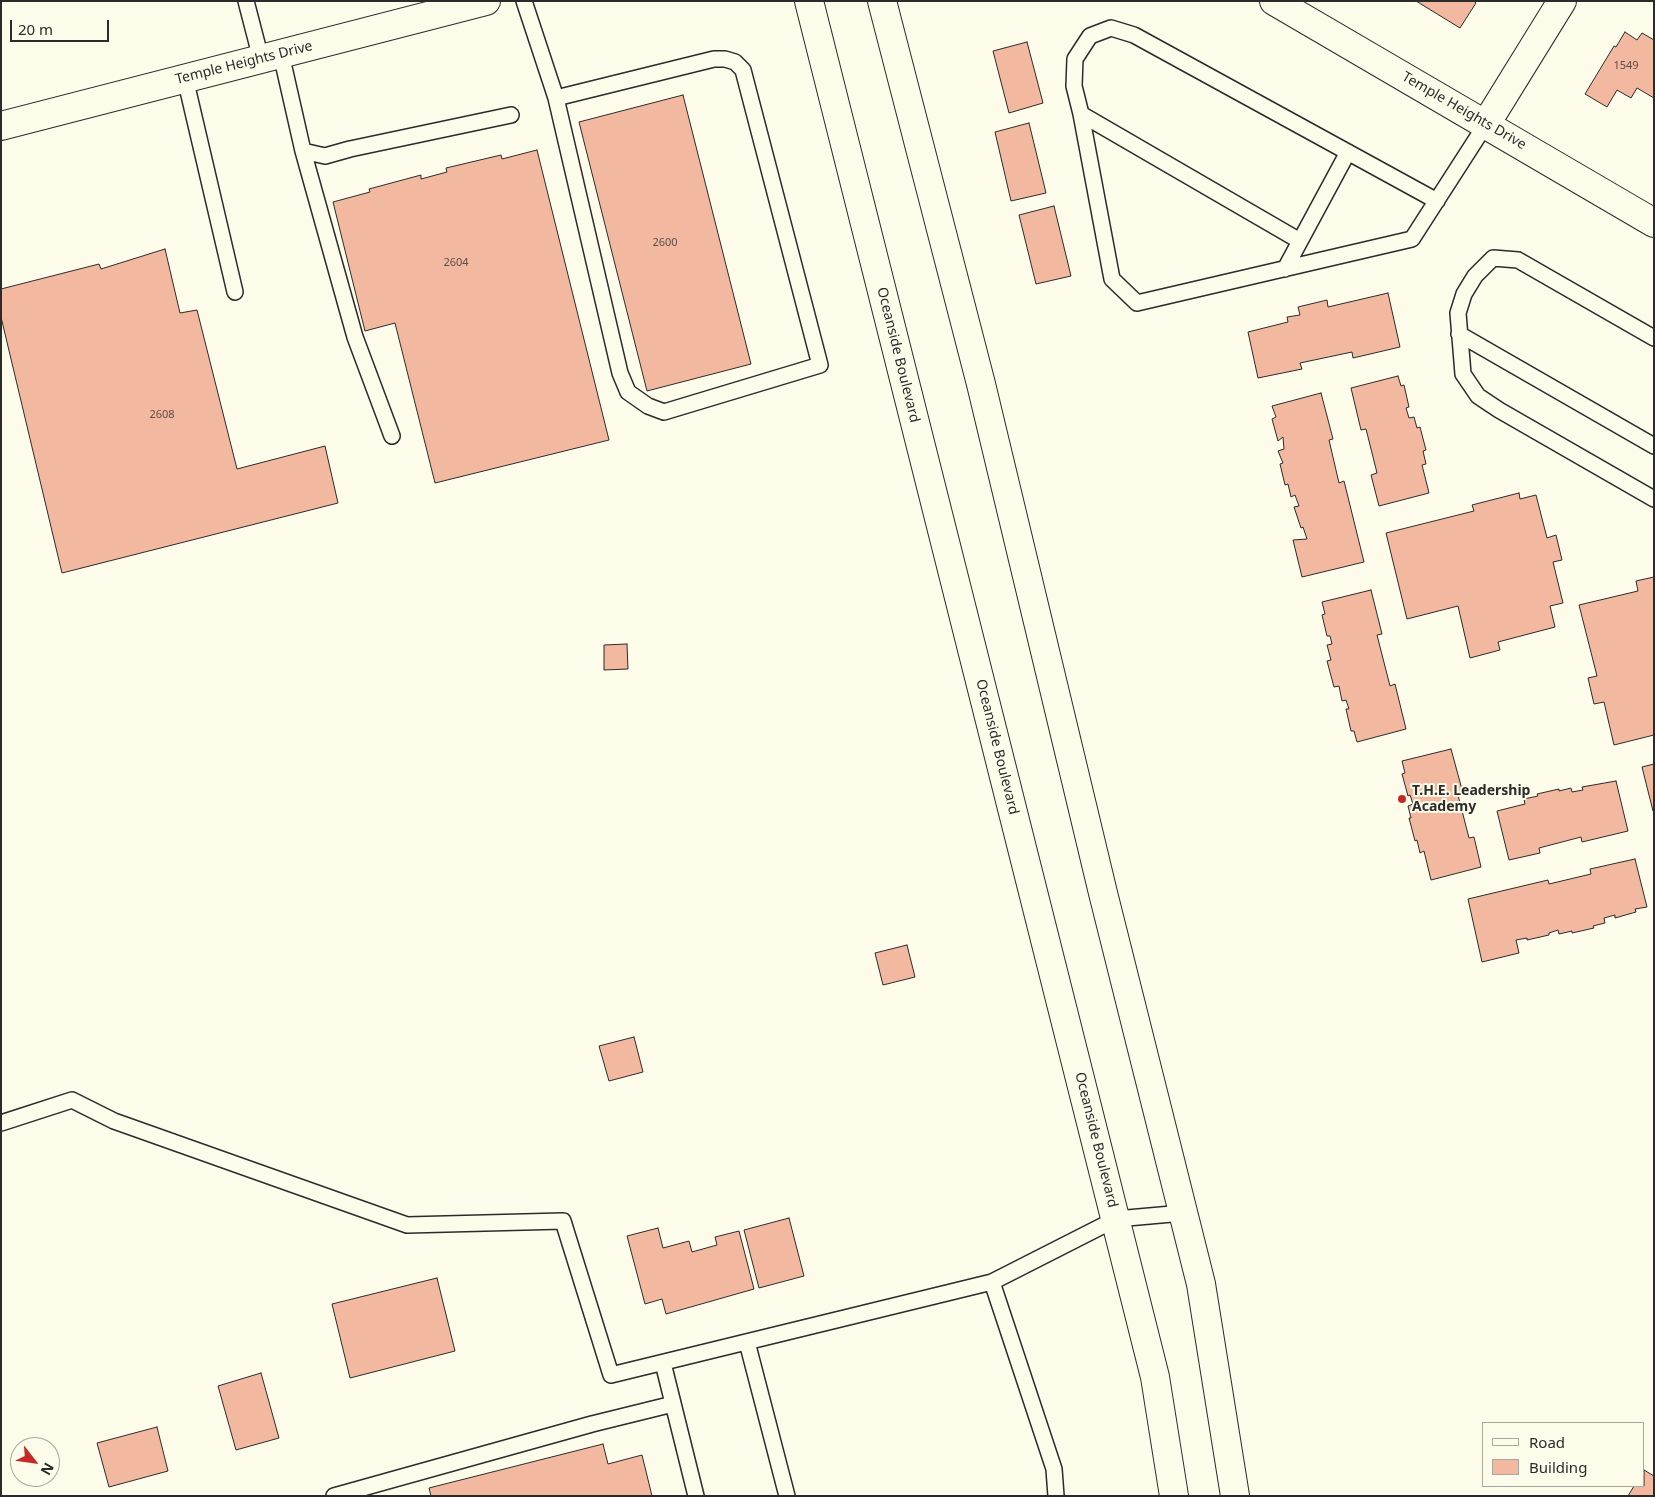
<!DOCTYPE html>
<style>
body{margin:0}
#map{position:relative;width:1655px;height:1497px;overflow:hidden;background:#fdfbea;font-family:"Noto Sans",sans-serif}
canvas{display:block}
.frame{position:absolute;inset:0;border:2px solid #2b2b2b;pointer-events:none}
.legend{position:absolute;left:1482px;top:1422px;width:162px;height:65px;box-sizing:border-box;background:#fdfbea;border:1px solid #a9a89e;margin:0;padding:6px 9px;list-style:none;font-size:15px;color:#2b2b2b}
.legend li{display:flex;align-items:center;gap:10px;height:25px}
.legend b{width:25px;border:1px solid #a9a89e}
.north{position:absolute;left:10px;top:1437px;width:50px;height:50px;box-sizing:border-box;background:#fdfbea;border:1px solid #a9a89e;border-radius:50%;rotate:120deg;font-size:14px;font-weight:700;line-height:20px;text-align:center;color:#2b2b2b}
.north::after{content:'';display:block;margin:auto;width:18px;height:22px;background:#c62828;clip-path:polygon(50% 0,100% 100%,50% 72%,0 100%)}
.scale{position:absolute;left:10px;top:20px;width:99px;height:22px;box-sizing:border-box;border:2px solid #2b2b2b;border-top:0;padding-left:6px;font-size:15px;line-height:18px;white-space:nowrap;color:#2b2b2b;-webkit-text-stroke:4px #fdfbea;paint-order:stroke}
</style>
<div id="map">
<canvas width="1655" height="1497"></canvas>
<div class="frame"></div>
<ul class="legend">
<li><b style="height:6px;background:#fdfbea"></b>Road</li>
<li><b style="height:14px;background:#f2b8a0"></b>Building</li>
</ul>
<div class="north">N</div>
<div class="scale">20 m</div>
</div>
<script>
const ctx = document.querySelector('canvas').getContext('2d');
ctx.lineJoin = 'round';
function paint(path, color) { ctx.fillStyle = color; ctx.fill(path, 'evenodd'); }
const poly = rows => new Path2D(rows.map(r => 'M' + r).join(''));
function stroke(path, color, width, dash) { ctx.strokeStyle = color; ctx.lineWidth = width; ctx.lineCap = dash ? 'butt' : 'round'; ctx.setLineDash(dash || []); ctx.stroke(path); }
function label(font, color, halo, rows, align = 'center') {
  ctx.font = font + ' "Noto Sans",sans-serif'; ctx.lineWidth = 4; ctx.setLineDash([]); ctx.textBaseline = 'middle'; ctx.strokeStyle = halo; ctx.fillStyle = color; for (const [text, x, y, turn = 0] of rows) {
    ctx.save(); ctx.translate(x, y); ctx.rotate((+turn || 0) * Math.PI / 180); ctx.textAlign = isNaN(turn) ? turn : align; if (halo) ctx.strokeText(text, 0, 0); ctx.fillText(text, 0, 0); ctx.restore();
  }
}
const building = poly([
 [1416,1,1474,1,1476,3,1460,28,1416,1],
 [1625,32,1637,40,1642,33,1654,40,1654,98,1637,88,1631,98,1617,90,1607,107,1585,94,1614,46,1616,47,1625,32],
 [1027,42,1043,103,1009,113,993,51,1027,42],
 [683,95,751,364,647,391,579,122,683,95],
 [1029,123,1046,193,1011,201,995,132,1029,123],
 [537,150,609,440,435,483,395,323,365,331,333,202,370,192,369,189,421,175,421,179,447,172,446,168,501,155,502,159,537,150],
 [1054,206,1071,276,1036,284,1019,215,1054,206],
 [165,249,180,313,197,310,237,469,325,446,338,503,62,573,1,317,1,289,99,264,101,269,165,249],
 [1388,293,1400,347,1353,358,1352,352,1300,363,1302,369,1258,378,1248,332,1288,322,1287,317,1300,315,1298,307,1327,300,1328,307,1388,293],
 [1398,376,1401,386,1404,385,1409,407,1406,408,1409,418,1414,417,1417,428,1420,427,1426,450,1423,451,1426,464,1422,465,1429,493,1379,506,1371,475,1377,473,1366,429,1361,430,1351,388,1398,376],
 [1321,393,1333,439,1329,440,1339,483,1344,481,1364,562,1302,577,1293,540,1307,539,1303,527,1301,528,1294,507,1299,506,1295,495,1291,497,1288,484,1285,485,1280,464,1283,463,1278,451,1284,449,1283,437,1278,441,1272,419,1276,417,1272,406,1321,393],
 [1519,493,1520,499,1536,495,1547,538,1556,535,1562,560,1553,562,1563,603,1550,606,1555,627,1498,642,1500,650,1470,658,1458,606,1407,619,1386,533,1474,511,1472,505,1519,493],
 [1654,577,1654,735,1614,745,1604,702,1594,704,1588,678,1597,676,1579,605,1638,591,1636,581,1654,577],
 [1371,590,1382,634,1377,635,1390,686,1395,684,1406,729,1357,742,1354,731,1351,731,1346,709,1349,709,1346,700,1342,701,1339,686,1334,687,1327,661,1331,660,1327,645,1332,644,1330,636,1327,636,1322,615,1325,614,1322,602,1371,590],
 [627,644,628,669,604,670,604,645,627,644],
 [1451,749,1463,793,1458,795,1469,838,1474,837,1481,867,1431,880,1424,851,1420,853,1417,840,1415,841,1409,818,1411,818,1408,806,1413,804,1410,795,1408,796,1402,774,1405,773,1402,761,1451,749],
 [1654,764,1654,811,1653,811,1642,767,1654,764],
 [1616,781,1628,831,1582,842,1581,837,1539,848,1540,853,1509,860,1497,811,1525,804,1524,799,1538,796,1537,794,1559,789,1559,791,1571,788,1572,792,1583,790,1582,787,1616,781],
 [1635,859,1647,907,1635,909,1636,912,1615,918,1615,915,1604,918,1605,923,1593,926,1594,928,1572,933,1572,931,1559,934,1558,930,1549,933,1549,935,1527,940,1527,938,1516,940,1519,953,1482,962,1468,899,1548,880,1549,884,1591,874,1590,869,1635,859],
 [907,945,915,977,883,985,875,953,907,945],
 [634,1037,643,1072,609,1081,599,1046,634,1037],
 [789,1218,804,1276,759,1288,744,1230,789,1218],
 [658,1228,663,1248,689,1241,692,1252,717,1245,715,1237,739,1231,754,1289,666,1314,662,1299,645,1304,627,1236,658,1228],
 [437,1278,455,1351,350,1378,332,1304,437,1278],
 [261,1373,279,1438,236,1450,218,1386,261,1373],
 [157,1427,168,1471,109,1487,97,1443,157,1427],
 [603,1444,608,1464,642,1455,652,1496,431,1496,429,1488,603,1444],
 [1644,1470,1654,1476,1654,1496,1628,1496,1634,1486,1644,1486,1644,1470]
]);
const lane = poly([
 [246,1,261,59],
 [524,1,556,98,620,373,628,392,648,406,664,412,820,365,743,70,735,62,725,59,714,59,556,98],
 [281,54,303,151,325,156,350,149,511,115],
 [185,78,235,292],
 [1081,114,1300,241],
 [303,151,355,337,392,436],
 [1437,201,1134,35,1111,28,1090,36,1075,59,1074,86,1081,114,1112,279,1137,303,1412,239,1486,124],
 [1285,269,1348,152],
 [1459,334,1654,446],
 [1654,338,1518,260,1493,258,1475,276,1464,294,1458,313,1463,374,1478,396,1499,410,1654,499],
 [1,1123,72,1100,114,1121,407,1225,563,1221,611,1375,992,1282,1116,1219,1183,1213],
 [992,1282,1054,1469,1056,1496],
 [747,1342,787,1496],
 [663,1363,696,1496],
 [334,1496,592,1424,673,1404]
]);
const street = poly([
 [1486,124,1562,1]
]);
const secondary = poly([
 [1274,1,1654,223],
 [1,126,486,1]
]);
const primary = poly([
 [809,1,1155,1377,1174,1496],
 [882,1,981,384,1103,893,1201,1284,1235,1496]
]);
const markers = [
 [1402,799,5,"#c62828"]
];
const numberNames = [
 ["1549",1626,66],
 ["2600",665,243],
 ["2604",456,263],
 ["2608",162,415]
];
const streetNames = [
 ["Temple Heights Drive",244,63,-14],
 ["Temple Heights Drive",1464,111,30],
 ["Oceanside Boulevard",898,355,76],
 ["Oceanside Boulevard",997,747,76],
 ["Oceanside Boulevard",1096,1140,76]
];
const poiNames = [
 ["T.H.E. Leadership",1412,791],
 ["Academy",1412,807]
];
paint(building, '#f2b8a0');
stroke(building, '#2b2b2b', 1);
stroke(lane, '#2b2b2b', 18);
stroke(street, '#2b2b2b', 30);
stroke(secondary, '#2b2b2b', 30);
stroke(primary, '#2b2b2b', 30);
stroke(lane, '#fdfbea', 15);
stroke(street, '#fdfbea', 28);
stroke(secondary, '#fdfbea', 28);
stroke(primary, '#fdfbea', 28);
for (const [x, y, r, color] of markers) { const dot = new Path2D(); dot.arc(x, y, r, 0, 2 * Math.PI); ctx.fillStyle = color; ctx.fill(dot); stroke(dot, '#fdfbea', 2); }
label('11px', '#5d4e48', null, numberNames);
label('14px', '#2b2b2b', '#fdfbea', streetNames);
label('bold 14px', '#2b2b2b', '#fdfbea', poiNames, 'left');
</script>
